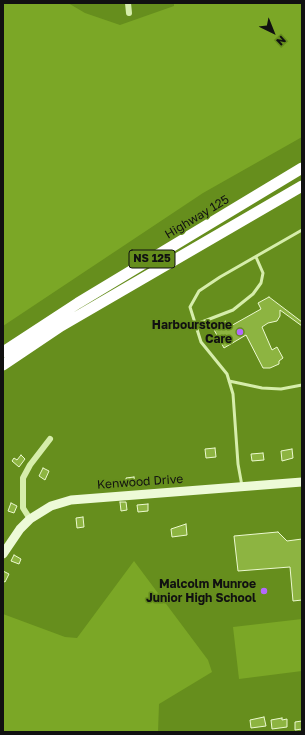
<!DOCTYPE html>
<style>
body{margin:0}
#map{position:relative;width:305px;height:735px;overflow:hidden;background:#668e1d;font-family:"Golos Text",sans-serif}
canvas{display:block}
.frame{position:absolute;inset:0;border:4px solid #111;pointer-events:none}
.north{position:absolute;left:253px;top:12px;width:40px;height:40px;-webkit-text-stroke:3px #668e1d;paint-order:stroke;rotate:137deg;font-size:11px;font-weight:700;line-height:16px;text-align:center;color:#111}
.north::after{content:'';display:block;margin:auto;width:14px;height:18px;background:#111;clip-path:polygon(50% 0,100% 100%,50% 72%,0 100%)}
</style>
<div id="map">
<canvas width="305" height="735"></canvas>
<div class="frame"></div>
<div class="north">N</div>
</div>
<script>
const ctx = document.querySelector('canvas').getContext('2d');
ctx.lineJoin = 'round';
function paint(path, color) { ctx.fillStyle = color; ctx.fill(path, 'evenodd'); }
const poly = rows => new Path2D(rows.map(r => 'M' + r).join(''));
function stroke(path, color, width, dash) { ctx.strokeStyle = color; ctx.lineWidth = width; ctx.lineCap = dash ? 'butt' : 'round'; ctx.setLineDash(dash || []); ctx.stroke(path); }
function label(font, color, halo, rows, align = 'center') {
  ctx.font = font + ' "Golos Text",sans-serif'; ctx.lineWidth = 3; ctx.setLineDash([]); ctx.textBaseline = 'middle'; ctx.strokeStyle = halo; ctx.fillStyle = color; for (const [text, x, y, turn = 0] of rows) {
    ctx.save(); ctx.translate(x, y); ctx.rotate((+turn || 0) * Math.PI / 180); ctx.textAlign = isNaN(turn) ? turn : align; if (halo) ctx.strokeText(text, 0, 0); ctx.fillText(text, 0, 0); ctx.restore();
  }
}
const green = poly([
 [3,3,68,3,85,13,120,25,174,6,174,3,302,3,302,137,203,193,3,326],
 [134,561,208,660,212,672,159,704,158,732,3,732,3,614,65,637,77,638],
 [302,619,302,671,239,679,233,627]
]);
const building = poly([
 [269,297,302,322,302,326,280,310,280,316,277,321,268,323,262,327,272,350,277,347,283,358,279,361,279,364,270,368,263,368,246,335,224,348,213,328,226,321,229,327,261,309,258,303,269,297],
 [215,448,216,457,206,458,205,449,215,448],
 [292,449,293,458,282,461,281,451,292,449],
 [263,453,264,460,252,461,251,454,263,453],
 [21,455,25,459,19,467,12,461,14,458,17,460,21,455],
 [43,468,49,471,45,480,39,476,43,468],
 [134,477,135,486,127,486,126,478,134,477],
 [120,502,126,502,127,510,121,511,120,502],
 [11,503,17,506,14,513,8,511,11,503],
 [148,504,148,511,138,512,137,505,148,504],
 [83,517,84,527,77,528,76,518,83,517],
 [186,524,187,535,172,537,171,529,186,524],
 [278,532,287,541,302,539,302,600,293,601,290,567,238,571,234,536,278,532],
 [14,555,21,559,19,564,11,561,14,555],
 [3,571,9,574,5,582,3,581,3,571],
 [264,717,266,726,251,728,250,720,264,717],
 [282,718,282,720,287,719,287,727,272,729,271,720,282,718],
 [302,721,302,729,295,730,295,722,302,721]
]);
const lane = poly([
 [194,325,233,310,253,294,261,283,263,273,256,257],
 [229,381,262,388,281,389,302,385],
 [242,486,238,464,233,394,227,374,201,342,190,307,199,291,220,277,302,230]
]);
const street = poly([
 [128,3,129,13],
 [30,519,23,508,23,478,30,465,50,439]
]);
const secondary = poly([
 [3,554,20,529,30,519,51,506,71,500,302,482]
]);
const highway = poly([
 [3,352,78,303,302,168],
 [3,365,61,326,302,186]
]);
const markers = [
 [240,332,4,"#b469fd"],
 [264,591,4,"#b469fd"]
];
const shields = [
 [152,259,46]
];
const shieldNames = [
 ["NS 125",152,259]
];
const streetNames = [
 ["Highway 125",197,217,-31],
 ["Kenwood Drive",140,482,-4]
];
const poiNames = [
 ["Harbourstone",232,325],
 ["Care",232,339],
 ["Malcolm Munroe",256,584],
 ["Junior High School",256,598]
];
paint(green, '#7ba726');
paint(building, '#8db441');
stroke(building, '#ecf9d0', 1);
stroke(lane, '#d6edab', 3);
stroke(street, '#d6edab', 6);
stroke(secondary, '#edfad7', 9);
stroke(highway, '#fff', 11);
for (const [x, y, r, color] of markers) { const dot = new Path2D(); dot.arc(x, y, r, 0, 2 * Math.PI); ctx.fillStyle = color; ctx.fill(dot); stroke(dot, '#668e1d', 1.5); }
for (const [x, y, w] of shields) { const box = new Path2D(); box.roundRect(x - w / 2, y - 9, w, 18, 3); ctx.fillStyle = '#668e1d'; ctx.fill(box); stroke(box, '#111', 1); }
label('bold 11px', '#111', null, shieldNames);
label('12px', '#111', '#668e1d', streetNames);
label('bold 12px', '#111', '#668e1d', poiNames, 'right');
</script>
